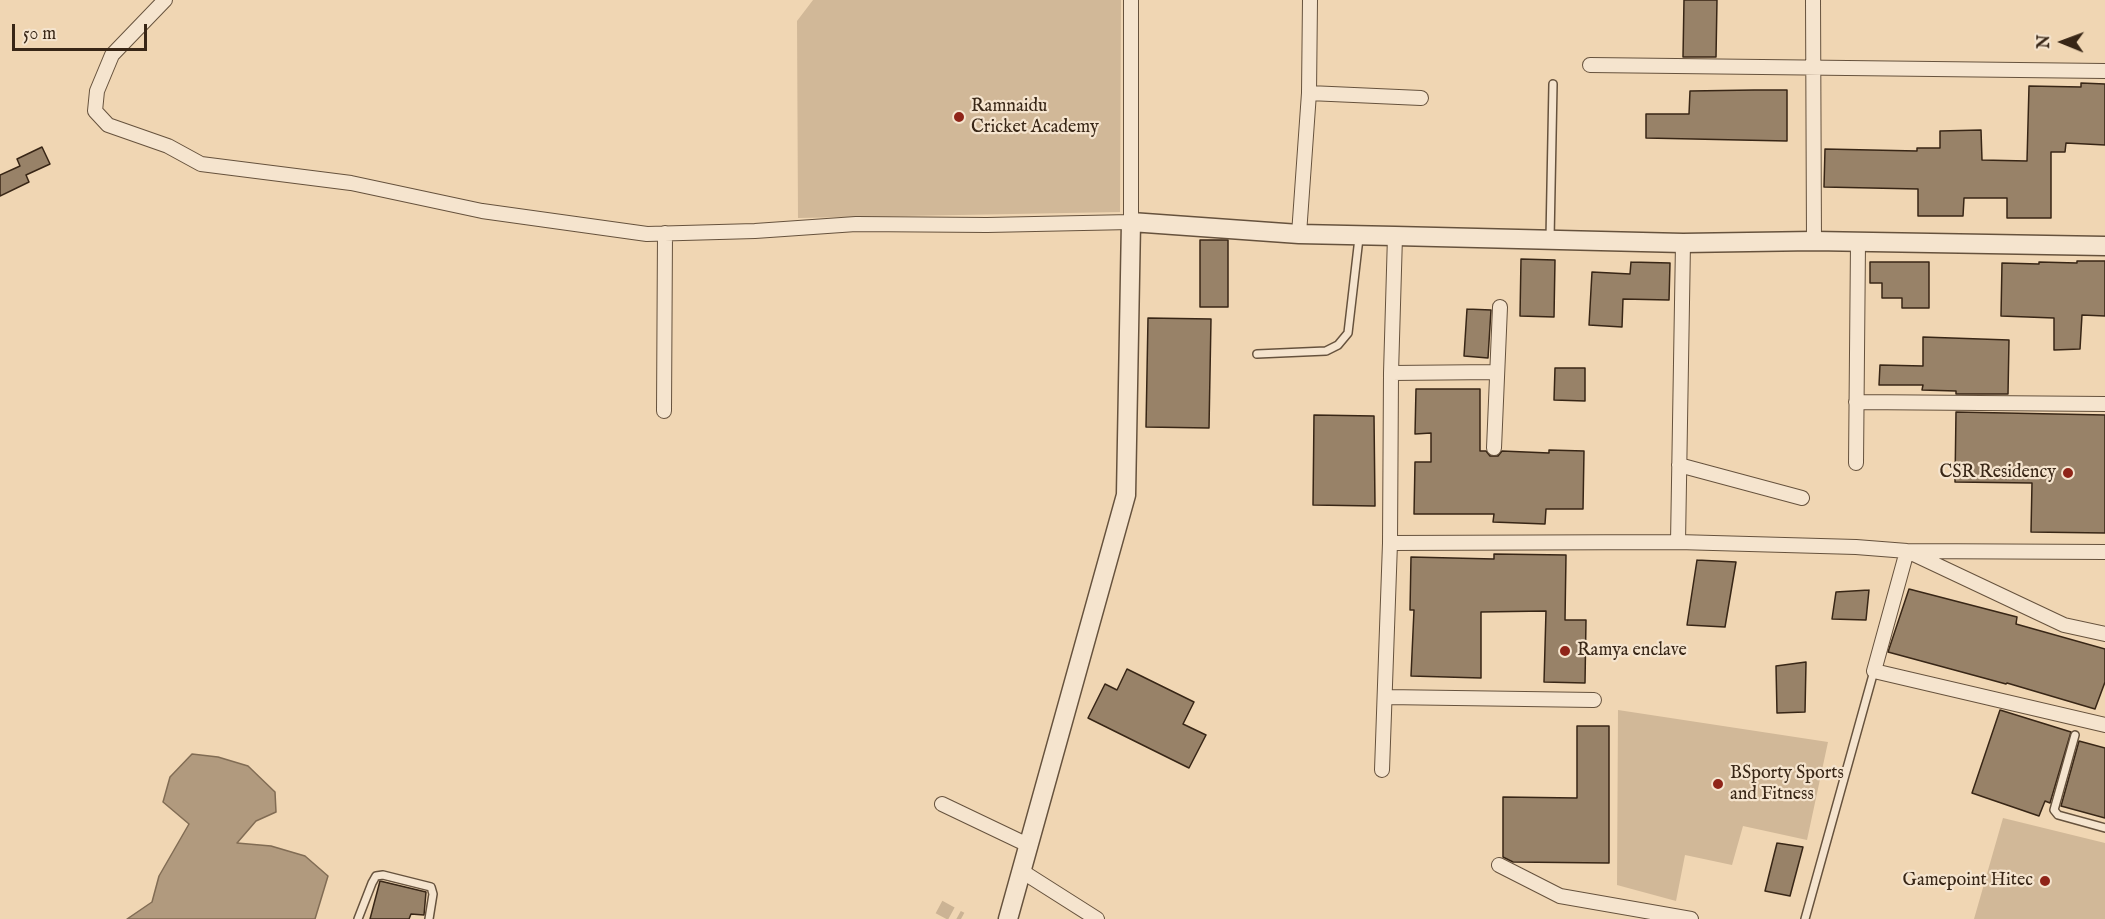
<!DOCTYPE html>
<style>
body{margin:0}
#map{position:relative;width:2105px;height:919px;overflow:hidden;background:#f0d6b3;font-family:"IM FELL English",serif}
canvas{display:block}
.north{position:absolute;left:2033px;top:12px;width:60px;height:60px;-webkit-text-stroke:4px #f5e4ce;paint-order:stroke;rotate:271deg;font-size:16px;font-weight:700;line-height:24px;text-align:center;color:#382616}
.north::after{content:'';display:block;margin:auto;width:21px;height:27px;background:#382616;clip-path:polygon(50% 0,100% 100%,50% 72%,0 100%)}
.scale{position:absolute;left:12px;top:24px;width:135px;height:27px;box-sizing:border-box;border:3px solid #382616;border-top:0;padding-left:8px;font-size:18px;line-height:21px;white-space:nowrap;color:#382616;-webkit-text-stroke:4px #f5e4ce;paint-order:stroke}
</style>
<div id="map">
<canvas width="2105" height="919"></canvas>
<div class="north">N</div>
<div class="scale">50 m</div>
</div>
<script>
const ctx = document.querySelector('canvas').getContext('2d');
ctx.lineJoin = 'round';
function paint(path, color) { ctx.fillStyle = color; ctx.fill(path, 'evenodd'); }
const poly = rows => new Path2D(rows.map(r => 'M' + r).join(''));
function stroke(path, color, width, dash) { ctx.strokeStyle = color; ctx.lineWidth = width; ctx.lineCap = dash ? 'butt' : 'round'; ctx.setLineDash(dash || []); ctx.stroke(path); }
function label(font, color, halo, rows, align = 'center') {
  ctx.font = font + ' "IM FELL English",serif'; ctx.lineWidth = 4.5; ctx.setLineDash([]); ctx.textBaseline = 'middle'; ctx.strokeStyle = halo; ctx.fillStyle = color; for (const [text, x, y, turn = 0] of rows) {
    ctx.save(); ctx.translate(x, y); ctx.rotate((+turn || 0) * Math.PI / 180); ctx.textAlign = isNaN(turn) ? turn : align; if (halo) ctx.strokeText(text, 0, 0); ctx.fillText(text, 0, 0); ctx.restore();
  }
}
const green = poly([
 [813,0,1121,0,1120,212,798,218,797,21],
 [1618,710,1828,742,1807,840,1743,826,1732,865,1685,855,1676,901,1617,885],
 [2003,818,2105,843,2105,919,1974,919]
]);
const water = poly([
 [192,754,218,757,248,766,275,792,276,812,256,821,237,843,271,846,305,856,328,876,315,919,127,919,152,902,159,876,189,824,163,802,170,777,192,754]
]);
const building = poly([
 [1684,0,1717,0,1716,57,1683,57,1684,0],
 [2081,83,2105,84,2105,145,2066,143,2065,152,2051,152,2051,218,2007,218,2007,198,1964,198,1963,216,1918,216,1918,189,1824,187,1825,149,1917,151,1917,148,1940,148,1940,131,1981,130,1982,160,2027,161,2029,86,2081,87,2081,83],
 [1754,90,1787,90,1787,141,1646,138,1646,114,1689,114,1690,91,1754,90],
 [42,147,50,164,26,175,29,182,0,196,0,175,20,166,17,159,42,147],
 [1200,240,1228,240,1228,307,1200,307,1200,240],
 [1521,259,1555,260,1554,317,1520,316,1521,259],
 [2077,261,2105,261,2105,316,2082,315,2080,349,2054,350,2054,318,2001,316,2002,263,2039,264,2039,262,2077,263,2077,261],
 [1631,262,1670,263,1669,300,1623,299,1622,327,1589,325,1592,272,1630,274,1631,262],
 [1870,262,1929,262,1929,308,1902,308,1902,298,1882,298,1882,283,1870,283,1870,262],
 [1467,309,1491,310,1488,358,1464,356,1467,309],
 [1148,318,1211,319,1209,428,1146,427,1148,318],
 [1923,337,2009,340,2008,394,1956,394,1956,391,1922,390,1923,385,1879,385,1880,365,1923,366,1923,337],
 [1555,368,1585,368,1585,401,1554,400,1555,368],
 [1416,389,1480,389,1480,451,1486,451,1490,456,1498,456,1502,451,1549,453,1549,450,1584,451,1583,509,1546,509,1545,524,1493,522,1494,514,1414,514,1415,462,1431,462,1431,433,1415,434,1416,389],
 [1956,412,2105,415,2105,533,2031,532,2032,483,1955,482,1956,412],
 [1314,415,1374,416,1375,506,1313,505,1314,415],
 [1494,554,1566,555,1565,620,1586,620,1585,683,1544,682,1546,611,1481,612,1481,678,1411,676,1414,610,1410,610,1411,557,1494,559,1494,554],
 [1697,560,1736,562,1725,627,1687,625,1697,560],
 [1909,589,2017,617,2016,624,2105,649,2105,682,2095,709,2007,683,2006,684,1888,652,1909,589],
 [1869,590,1866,620,1832,619,1836,592,1869,590],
 [1806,662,1805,712,1777,713,1776,666,1806,662],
 [1127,669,1194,702,1183,724,1206,735,1189,768,1088,718,1105,684,1117,690,1127,669],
 [2000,710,2071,732,2050,803,2045,801,2039,816,1972,793,2000,710],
 [1577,726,1609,726,1609,863,1513,862,1503,857,1503,797,1577,798,1577,726],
 [2079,741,2105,748,2105,818,2061,806,2079,741],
 [1777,843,1803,847,1790,896,1765,891,1777,843],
 [380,881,426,892,424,915,411,914,409,919,370,919,380,881]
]);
const minorTunnel = poly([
 [939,907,961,919]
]);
const service = poly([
 [1550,239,1553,84],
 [1257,354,1326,351,1338,345,1348,333,1359,238],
 [2075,735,2054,810,2058,815,2105,828],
 [358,919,372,883,376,876,383,875,431,887,433,894,429,919],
 [1805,919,1874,671]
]);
const minor = poly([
 [165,0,112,55,97,91,95,111,108,125,168,146,201,164,351,183,482,211,647,234,755,231,856,224,987,225,1131,222,1131,0],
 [1813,0,1814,241],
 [1590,65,2105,71],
 [1309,93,1421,98],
 [1299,234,1309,93,1310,0],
 [1391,373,1497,372],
 [1856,402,2105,404],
 [664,411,665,233],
 [1494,448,1500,307],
 [1856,463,1858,243],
 [1679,465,1802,498],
 [1678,542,1683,243],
 [1390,543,1678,542,1856,547,1907,551,2105,552],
 [2105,634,2064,625,1907,551,1874,671,2105,725],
 [1386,697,1594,700],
 [1382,770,1390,543,1391,373,1395,236],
 [942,804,1030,846],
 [1499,865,1560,896,1691,919],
 [1023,872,1097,919]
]);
const tertiary = poly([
 [1008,919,1126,495,1131,222,1299,234,1395,236,1683,243,1814,241,2105,246]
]);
const markers = [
 [959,117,6,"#8f2418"],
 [2068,473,6,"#8f2418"],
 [1565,651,6,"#8f2418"],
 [1718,784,6,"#8f2418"],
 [2045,881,6,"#8f2418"]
];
const poiNames = [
 ["Ramnaidu",971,107],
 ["Cricket Academy",971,128],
 ["CSR Residency",2056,473,"right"],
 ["Ramya enclave",1577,651],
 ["BSporty Sports",1730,774],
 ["and Fitness",1730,795],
 ["Gamepoint Hitec",2033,881,"right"]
];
paint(green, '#d1b898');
paint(water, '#b19a7e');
stroke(water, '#816c54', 1.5);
paint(building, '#988268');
stroke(building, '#382616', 1.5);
stroke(minorTunnel, '#cbb394', 14, [14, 7]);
stroke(service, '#66523d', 10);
stroke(minor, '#66523d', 16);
stroke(tertiary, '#66523d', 21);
stroke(service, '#f5e4ce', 7);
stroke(minor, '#f5e4ce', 14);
stroke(tertiary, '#f5e4ce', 18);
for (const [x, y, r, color] of markers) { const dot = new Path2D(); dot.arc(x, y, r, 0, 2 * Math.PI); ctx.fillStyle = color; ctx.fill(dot); stroke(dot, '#f5e4ce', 2); }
label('18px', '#382616', '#f5e4ce', poiNames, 'left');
</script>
